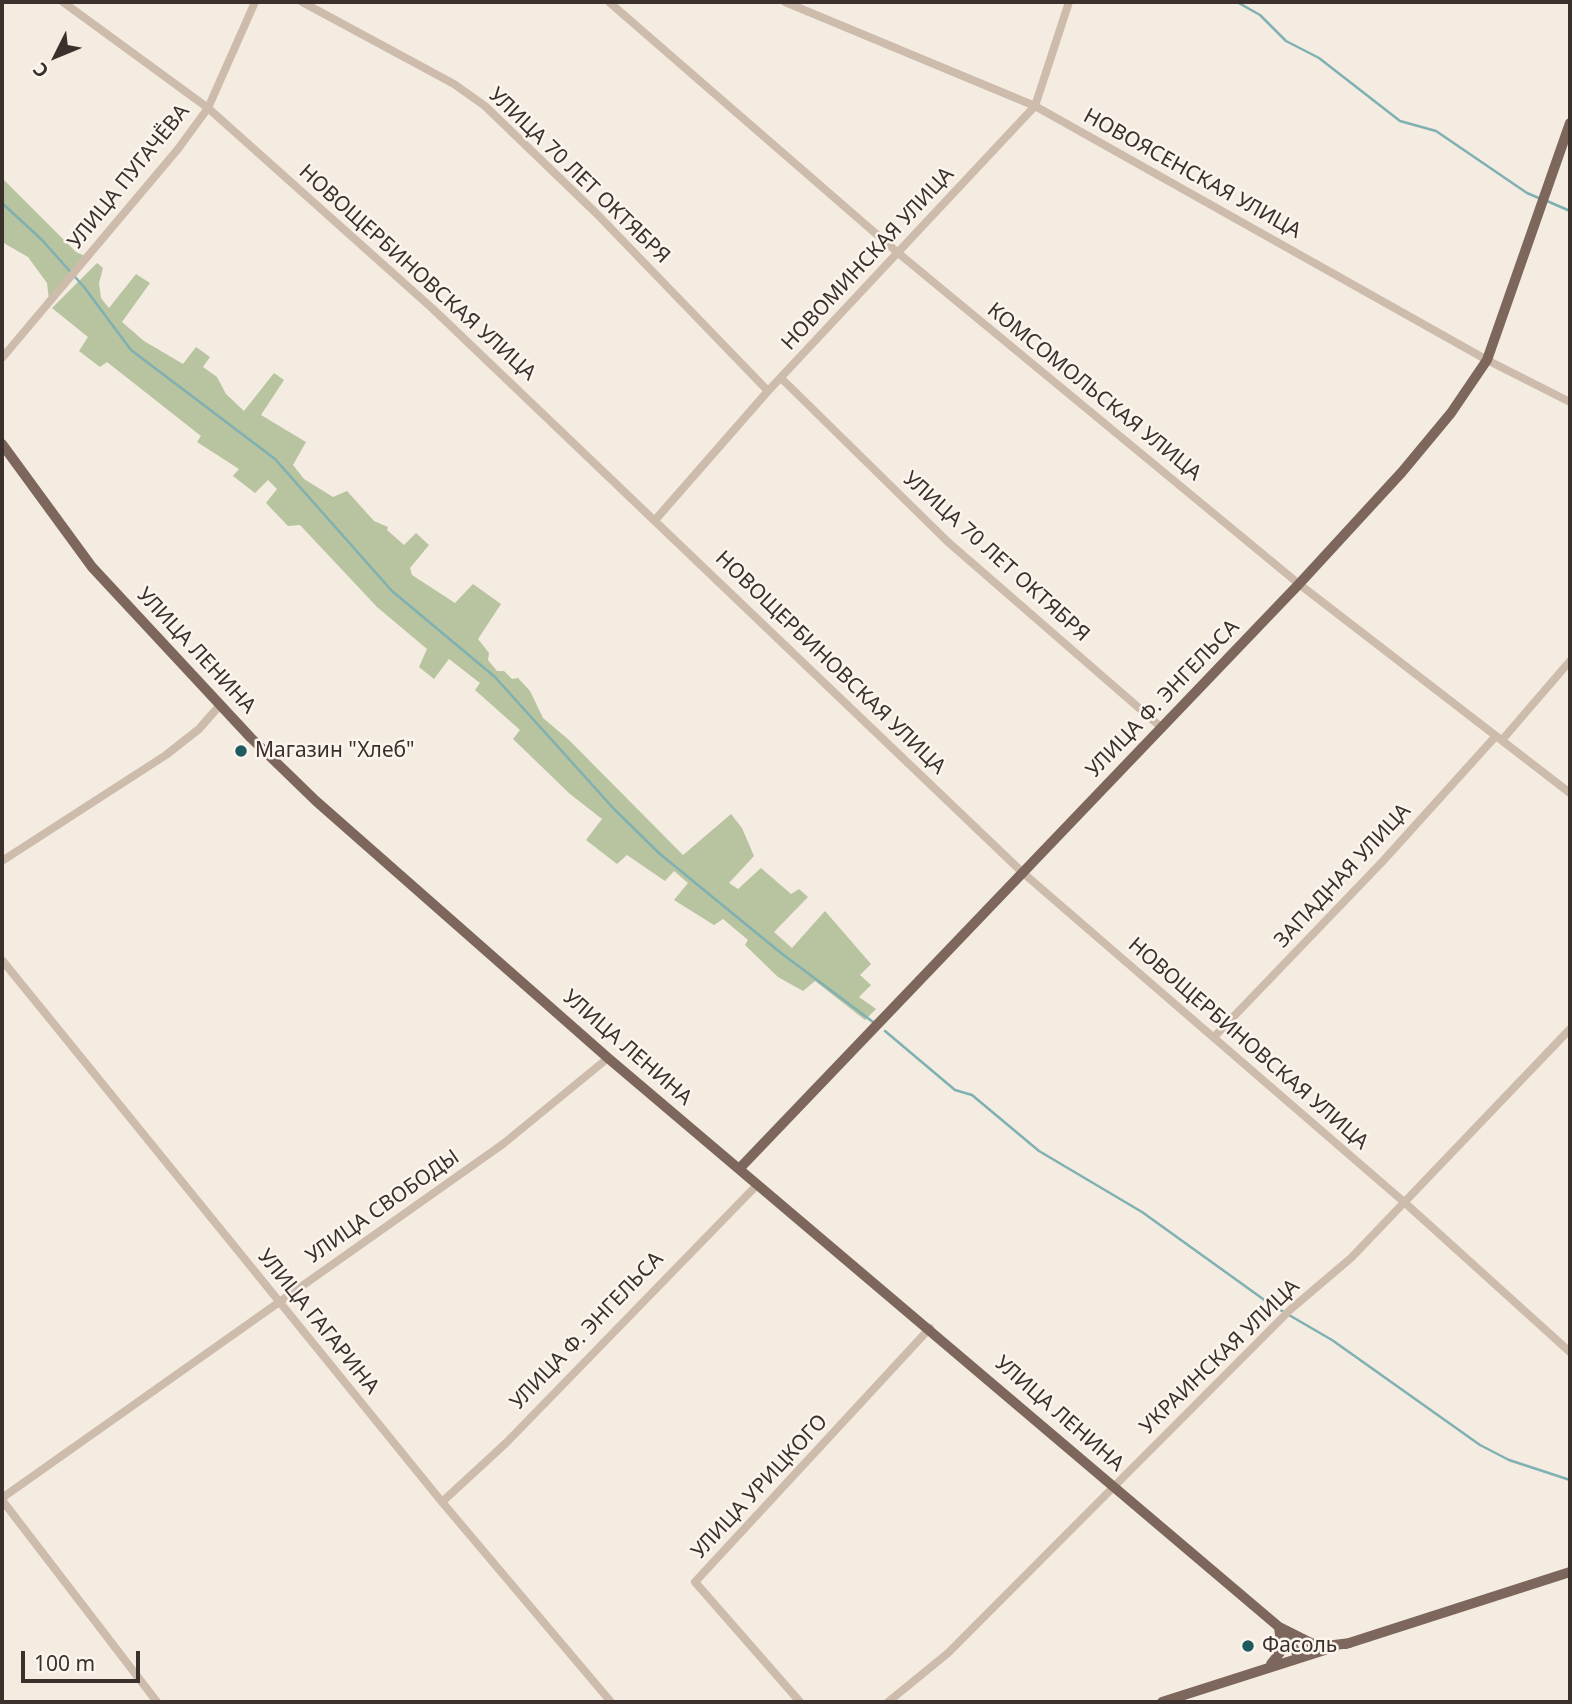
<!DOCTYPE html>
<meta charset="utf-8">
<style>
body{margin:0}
#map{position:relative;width:1572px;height:1704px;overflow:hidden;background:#f4ebe1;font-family:"Noto Sans",sans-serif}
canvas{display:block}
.frame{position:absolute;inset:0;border:4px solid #3b302b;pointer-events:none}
.north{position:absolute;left:21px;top:21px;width:70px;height:70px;-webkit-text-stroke:5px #fbf5ee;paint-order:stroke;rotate:227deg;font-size:19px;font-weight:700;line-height:28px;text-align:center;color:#3b302b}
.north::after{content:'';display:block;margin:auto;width:24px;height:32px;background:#3b302b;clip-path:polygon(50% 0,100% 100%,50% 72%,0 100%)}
.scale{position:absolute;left:21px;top:1651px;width:119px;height:32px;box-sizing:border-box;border:4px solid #3b302b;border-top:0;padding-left:9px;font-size:21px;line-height:24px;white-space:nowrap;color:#3b302b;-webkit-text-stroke:5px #fbf5ee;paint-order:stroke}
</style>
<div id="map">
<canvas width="1572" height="1704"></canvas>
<div class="frame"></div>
<div class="north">С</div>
<div class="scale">100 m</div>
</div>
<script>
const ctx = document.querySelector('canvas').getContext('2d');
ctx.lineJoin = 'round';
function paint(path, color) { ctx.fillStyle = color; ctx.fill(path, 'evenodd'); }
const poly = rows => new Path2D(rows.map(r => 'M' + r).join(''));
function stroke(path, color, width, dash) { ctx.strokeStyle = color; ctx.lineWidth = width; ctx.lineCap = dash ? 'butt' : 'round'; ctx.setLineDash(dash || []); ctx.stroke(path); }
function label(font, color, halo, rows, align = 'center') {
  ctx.font = font + ' "Noto Sans",sans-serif'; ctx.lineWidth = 5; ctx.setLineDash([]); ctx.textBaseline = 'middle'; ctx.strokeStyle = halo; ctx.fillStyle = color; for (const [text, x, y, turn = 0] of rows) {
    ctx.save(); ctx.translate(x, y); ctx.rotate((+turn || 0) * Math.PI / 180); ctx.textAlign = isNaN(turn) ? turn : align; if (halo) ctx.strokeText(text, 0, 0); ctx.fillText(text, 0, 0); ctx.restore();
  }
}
const green = poly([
 [2,178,76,252,87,257,49,300,47,283,28,257,2,242],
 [97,263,103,268,99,283,101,298,109,308,136,274,150,283,122,322,144,341,183,364,196,347,210,357,203,367,217,377,226,394,244,411,274,373,284,380,261,415,306,442,293,465,304,479,333,497,347,491,374,521,388,527,387,530,404,545,416,533,429,545,410,568,412,575,455,603,473,584,501,604,478,639,489,653,488,660,497,671,504,671,512,679,518,678,530,691,543,718,569,740,683,855,731,814,742,828,754,856,729,883,738,889,761,868,791,894,799,889,808,897,774,932,792,948,825,911,871,964,860,975,871,985,859,997,876,1009,865,1020,815,981,803,991,778,977,745,945,748,940,723,919,714,925,674,900,688,883,674,871,665,881,627,855,617,864,586,840,602,819,570,794,513,739,520,730,475,690,480,683,449,659,434,679,419,667,427,649,377,607,300,525,288,526,266,503,277,489,268,480,255,493,233,476,239,469,197,442,201,436,107,362,100,367,79,351,88,337,52,308]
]);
const stream = poly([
 [1237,2,1260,15,1286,41,1319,58,1400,121,1436,131,1527,193,1541,199],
 [1547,201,1570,211],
 [2,203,42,240,84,287,131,350,275,459,392,591,495,677,614,809,660,854,781,953,873,1022],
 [885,1031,955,1090,972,1095,1039,1151,1142,1212,1270,1304,1332,1340,1480,1445,1509,1460,1570,1480]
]);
const minor = poly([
 [63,2,208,108,433,309,1022,872,1404,1202,1570,1352],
 [302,2,454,84,485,106,596,213,768,391],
 [609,2,897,252,1299,584,1570,793],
 [785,2,1035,106,1487,360,1570,402],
 [2,358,178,149,208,108,255,2],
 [781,378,948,542,1162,728],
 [656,519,768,391,1035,106,1069,2],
 [1502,740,1570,661],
 [2,861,166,755,199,729,220,705],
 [2,960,442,1502,611,1702],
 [1214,1037,1383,861,1495,737],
 [2,1498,503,1144,608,1058],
 [2,1500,157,1702],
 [442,1502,506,1443,757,1185],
 [800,1702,695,1582,930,1328],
 [888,1702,948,1653,1291,1309,1351,1258,1570,1029]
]);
const major = poly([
 [2,444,92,567,251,738,316,801,608,1058,1279,1627,1319,1647,1350,1643],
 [739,1169,1299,584,1402,472,1451,413,1487,360,1570,123],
 [1282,1630,1300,1658],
 [1346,1644,1570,1572],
 [1271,1664,1282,1650,1279,1627],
 [1162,1702,1328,1649]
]);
const markers = [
 [241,751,7,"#1f5a5e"],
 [1248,1646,7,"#1f5a5e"]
];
const streetNames = [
 ["НОВОЯСЕНСКАЯ УЛИЦА",1192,174,29],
 ["УЛИЦА 70 ЛЕТ ОКТЯБРЯ",579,176,44],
 ["УЛИЦА ПУГАЧЁВА",129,177,-51],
 ["НОВОМИНСКАЯ УЛИЦА",868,259,-47],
 ["НОВОЩЕРБИНОВСКАЯ УЛИЦА",417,273,42],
 ["КОМСОМОЛЬСКАЯ УЛИЦА",1094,392,39],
 ["УЛИЦА 70 ЛЕТ ОКТЯБРЯ",996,557,42],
 ["УЛИЦА ЛЕНИНА",196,651,47],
 ["НОВОЩЕРБИНОВСКАЯ УЛИЦА",830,663,44],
 ["УЛИЦА Ф. ЭНГЕЛЬСА",1163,699,-46],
 ["ЗАПАДНАЯ УЛИЦА",1343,876,-47],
 ["НОВОЩЕРБИНОВСКАЯ УЛИЦА",1248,1044,41],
 ["УЛИЦА ЛЕНИНА",627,1048,41],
 ["УЛИЦА СВОБОДЫ",383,1207,-35],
 ["УЛИЦА ГАГАРИНА",318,1322,51],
 ["УЛИЦА Ф. ЭНГЕЛЬСА",587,1331,-46],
 ["УКРАИНСКАЯ УЛИЦА",1220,1357,-44],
 ["УЛИЦА ЛЕНИНА",1059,1414,41],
 ["УЛИЦА УРИЦКОГО",760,1487,-47]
];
const poiNames = [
 ["Магазин \"Хлеб\"",255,751],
 ["Фасоль",1262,1646]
];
paint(green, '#b8c4a0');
stroke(stream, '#7fb0b2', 2.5);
stroke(minor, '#cdbbac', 8);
stroke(major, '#7d675c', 10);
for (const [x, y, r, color] of markers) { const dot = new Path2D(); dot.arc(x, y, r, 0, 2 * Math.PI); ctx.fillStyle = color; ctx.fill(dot); stroke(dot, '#fbf5ee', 2.5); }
label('21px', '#3b302b', '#fbf5ee', streetNames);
label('21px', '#3b302b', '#fbf5ee', poiNames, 'left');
</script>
